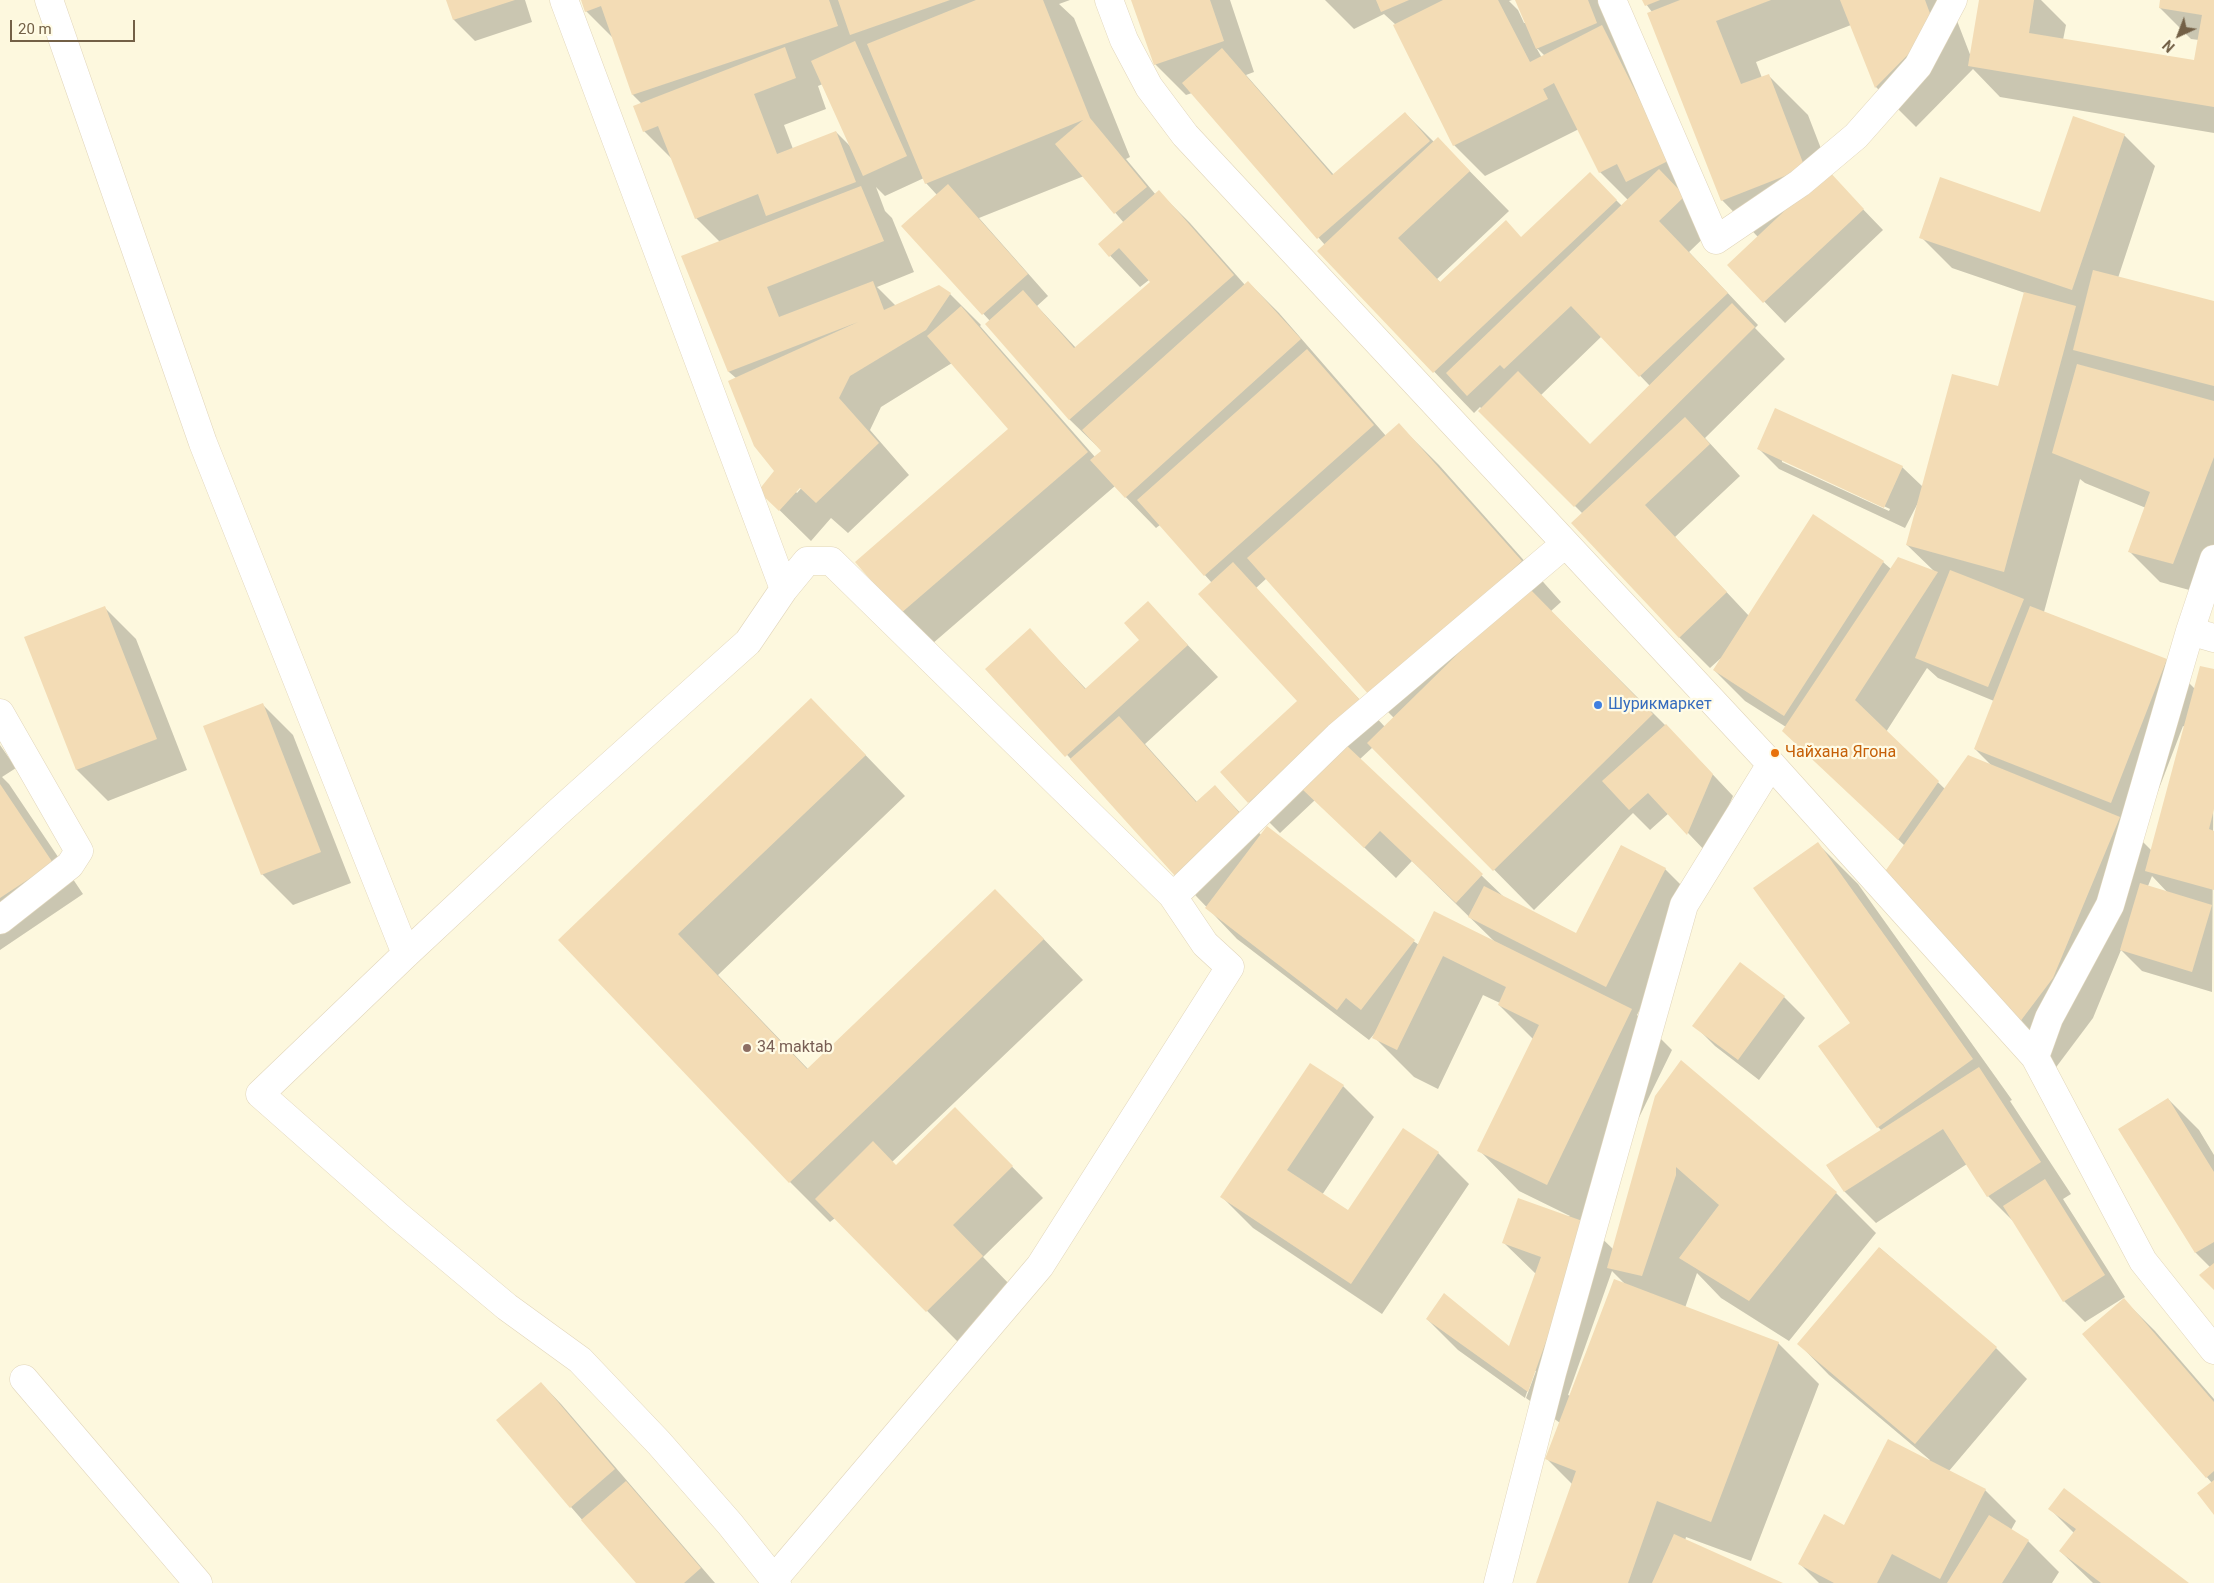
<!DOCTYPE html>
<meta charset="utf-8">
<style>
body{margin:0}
#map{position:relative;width:2214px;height:1583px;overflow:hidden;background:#fdf8de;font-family:Roboto,sans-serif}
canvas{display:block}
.north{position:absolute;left:2154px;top:10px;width:50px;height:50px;-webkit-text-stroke:4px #fffbe5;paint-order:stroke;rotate:223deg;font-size:14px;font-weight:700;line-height:20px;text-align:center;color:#736046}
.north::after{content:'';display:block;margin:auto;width:18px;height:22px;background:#736046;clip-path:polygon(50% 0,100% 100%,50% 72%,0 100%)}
.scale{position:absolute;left:10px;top:20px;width:125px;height:22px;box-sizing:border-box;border:2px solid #736046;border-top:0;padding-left:6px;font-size:15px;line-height:18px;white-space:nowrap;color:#736046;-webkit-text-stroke:4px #fffbe5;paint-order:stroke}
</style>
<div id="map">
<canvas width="2214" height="1583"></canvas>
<div class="north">N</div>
<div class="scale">20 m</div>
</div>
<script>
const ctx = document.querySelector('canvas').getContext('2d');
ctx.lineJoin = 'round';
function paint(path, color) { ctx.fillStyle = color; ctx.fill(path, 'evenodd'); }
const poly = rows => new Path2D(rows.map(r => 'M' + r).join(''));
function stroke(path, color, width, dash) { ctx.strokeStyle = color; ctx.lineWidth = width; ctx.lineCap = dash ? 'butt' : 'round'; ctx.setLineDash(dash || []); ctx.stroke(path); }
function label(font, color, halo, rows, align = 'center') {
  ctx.font = font + ' Roboto,sans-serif'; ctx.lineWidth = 4.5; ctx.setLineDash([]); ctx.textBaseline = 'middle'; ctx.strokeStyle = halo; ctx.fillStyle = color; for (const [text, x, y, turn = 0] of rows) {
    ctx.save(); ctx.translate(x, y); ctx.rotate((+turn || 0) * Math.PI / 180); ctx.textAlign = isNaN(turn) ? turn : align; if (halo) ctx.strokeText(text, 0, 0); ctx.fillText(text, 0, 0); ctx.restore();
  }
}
const shadow = poly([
 [448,0,525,0,532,22,475,41,454,20],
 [583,0,1070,0,1059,4,1074,18,1130,157,1126,159,1156,195,1159,192,1190,223,1245,285,1248,282,1279,313,1386,436,1399,425,1439,465,1561,602,1551,611,1686,746,1733,796,1708,854,1669,813,1650,830,1633,813,1534,910,1373,747,1360,759,1506,899,1576,935,1621,846,1665,869,1696,900,1637,1015,1672,1050,1587,1224,1614,1250,1681,1062,1836,1193,1876,1233,1789,1341,1721,1298,1697,1273,1685,1308,1778,1343,1819,1384,1751,1561,1686,1537,1685,1541,1780,1583,1537,1583,1573,1485,1547,1459,1560,1423,1526,1398,1536,1371,1534,1371,1525,1398,1458,1350,1427,1319,1510,1348,1536,1274,1504,1243,1570,1216,1519,1191,1479,1150,1533,1039,1499,1005,1500,1003,1483,995,1438,1089,1414,1077,1374,1037,1376,1032,1369,1040,1237,939,1177,876,1097,787,987,669,1030,630,1086,689,1140,640,1148,603,1218,677,1145,744,1197,802,1215,786,1262,836,1419,945,1495,942,1412,861,1396,878,1315,800,1280,833,1249,802,1298,701,1212,583,1160,525,1156,528,1115,486,932,644,901,613,1010,429,952,363,881,407,870,430,909,475,848,533,831,518,811,541,760,491,776,471,736,378,729,372,683,257,720,242,696,218,673,160,644,131,642,104,633,95,613,38,586,11],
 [823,84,852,148,836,132,793,149,784,125,826,109,818,86],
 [1084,176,1124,223,1099,244,1140,287,1149,280,1151,283,1076,348,1037,306,1048,296,979,218],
 [924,178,926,183,937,195,903,226,990,321,1069,419,1102,451,1095,457,980,326,981,325,950,294,896,306,877,287,914,272,892,218,885,211,876,187,885,196],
 [805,484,797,493,795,491],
 [1267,578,1371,695,1394,718,1385,727,1256,588],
 [1612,1271,1626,1285,1571,1396,1568,1395],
 [1133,0,1230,0,1254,72,1246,75,1334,175,1405,113,1434,142,1438,139,1509,211,1437,279,1441,283,1522,238,1590,174,1622,206,1628,200,1600,172,1579,129,1485,176,1454,145,1396,25,1384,14,1354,29,1325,0,1512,0,1509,1,1518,10,1524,23,1526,23,1517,0,1605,0,1715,227,1689,252,1758,325,1755,328,1785,359,1705,438,1740,476,1675,537,1749,616,1883,562,1891,569,1935,572,1907,545,1920,499,1905,528,1779,469,1758,448,1902,467,1923,487,1999,388,2025,293,1952,268,1921,237,2041,214,2124,135,2155,166,2118,278,2214,302,2214,568,2204,594,2160,582,2129,551,2146,508,2085,483,2080,479,2044,612,2166,660,2195,689,2214,671,2212,992,2142,971,2121,950,2093,1018,2054,1070,2014,1030,1905,846,1784,731,1786,727,1745,701,1714,670,1721,658,1710,668,1679,637,1583,514,1480,411,1482,409,1480,407,1474,413,1318,251,1325,245,1192,93,1186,95,1155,64],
 [1537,49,1538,49,1545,56,1542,58],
 [1602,336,1650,386,1590,445,1541,395],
 [1782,459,1890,509,1889,511,1782,462],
 [1927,668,1938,678,1994,701,1975,749,1993,767,1945,789,1886,732],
 [2183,726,2185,727,2152,851,2129,828,2142,833],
 [2152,876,2169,894,2148,886],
 [1643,0,1949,0,1971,57,1981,0,2041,0,2066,25,2063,40,2195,62,2199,40,2191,39,2160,8,2161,0,2214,1,2214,133,2000,97,1973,69,1916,127,1876,87,1851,25,1756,62,1762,78,1768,75,1808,115,1832,177,1883,230,1785,323,1729,265,1758,237,1722,200,1652,12],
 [105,608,136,639,187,770,108,801,77,770,26,638],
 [262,704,293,735,351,883,293,905,262,874],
 [851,740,905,796,718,975,808,1069,1035,930,1083,980,892,1162,897,1167,955,1109,1043,1198,983,1257,1013,1288,958,1342,835,1218,830,1222,790,1182,560,940],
 [0,745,16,768,2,777,9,784,83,894,0,950],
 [1818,844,1858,884,2012,1100,2010,1101,2071,1194,2063,1199,2125,1297,2085,1322,2064,1301,2015,1223,1988,1196,1967,1164,1876,1223,1845,1192,1827,1166,1882,1131,1878,1127,1852,1023],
 [1740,964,1784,997,1805,1018,1759,1080,1715,1046,1694,1025],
 [1343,1086,1374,1117,1322,1195,1348,1212,1438,1153,1469,1184,1382,1314,1253,1228,1222,1197],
 [2168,1099,2199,1130,2214,1155,2214,1288,2211,1268,2196,1253,2120,1129],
 [1880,1248,1996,1348,2027,1379,1949,1471,1985,1490,2016,1521,2011,1530,2028,1541,2059,1572,2052,1583,1819,1583,1800,1564,1930,1460,1829,1375,1799,1344],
 [2124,1300,2155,1331,2214,1399,2214,1513,2212,1483,2083,1334],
 [541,1383,561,1404,715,1583,637,1583,571,1507],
 [2050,1509,2187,1583,2093,1583,2060,1551,2074,1533]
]);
const building = poly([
 [446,0,515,0,453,20],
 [581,0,829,0,838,26,632,95,601,6,585,12],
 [838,0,950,0,850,35],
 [976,0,1043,0,1090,118,1147,187,1114,214,1055,144,1083,120,925,184,867,44],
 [1131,0,1210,0,1224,41,1154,65],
 [1376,0,1409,0,1381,12],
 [1443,0,1498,0,1530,62,1602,25,1670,160,1626,182,1617,164,1599,173,1554,83,1543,89,1548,99,1453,146,1393,25],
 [1515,0,1588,0,1597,23,1536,49],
 [1642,0,1660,0,1645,6],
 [1680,0,1771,0,1716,21,1741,84,1769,74,1805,168,1721,201,1647,13],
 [1840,0,1925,0,1935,27,1875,88],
 [1979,0,2034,0,2029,33,2194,60,2202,15,2159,8,2160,0,2214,0,2214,107,1968,66],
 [855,41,907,156,863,176,811,61],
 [785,47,796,78,754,94,777,154,836,131,856,182,766,216,758,194,695,219,658,126,643,132,633,106],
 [1222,48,1332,175,1405,112,1430,141,1317,239,1182,83],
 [2073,116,2125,134,2072,290,1919,238,1940,177,2040,212],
 [1438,137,1470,171,1398,238,1440,282,1506,220,1521,237,1590,172,1617,200,1433,373,1317,251],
 [1659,169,1685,196,1659,221,1728,293,1639,377,1571,306,1504,369,1500,365,1467,396,1446,373],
 [1828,170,1864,209,1763,303,1727,265],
 [948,184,1028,274,982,315,901,226],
 [861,186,884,241,767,287,779,317,873,281,884,310,939,285,951,293,926,330,850,376,839,398,879,443,816,503,800,488,779,511,758,491,774,471,754,446,728,381,858,322,728,372,681,256],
 [1159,190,1234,275,1069,420,985,324,1023,290,1074,348,1150,282,1119,248,1109,257,1098,244],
 [2093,270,2214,301,2214,386,2073,350],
 [1248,281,1301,339,1125,498,1090,460,1101,451,1082,430],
 [2024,292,2076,306,2004,572,1906,545,1952,374,1998,386],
 [1732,303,1755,327,1574,507,1478,411,1518,371,1590,444],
 [961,306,1088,452,900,614,855,562,1008,429,927,336],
 [1307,349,1374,425,1204,576,1137,500],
 [2077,364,2214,401,2214,457,2173,564,2128,552,2150,492,2052,453],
 [1775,408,1903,466,1884,508,1757,449],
 [1685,417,1710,444,1645,505,1727,592,1679,638,1571,523],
 [1399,423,1522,561,1370,696,1247,558],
 [1813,514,1884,561,1784,716,1713,670],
 [1898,557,1938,572,1855,700,1939,781,1898,840,1782,731],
 [1233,562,1360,700,1248,803,1220,772,1297,701,1198,594],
 [1950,570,2024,599,1988,687,1915,658],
 [1527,586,1653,714,1493,871,1367,743],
 [1148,601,1188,645,1065,757,985,669,1030,628,1085,689,1139,640,1124,623],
 [105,606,157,739,76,770,24,637],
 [2030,606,2167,659,2111,803,1974,749],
 [2200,666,2214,669,2214,809,2209,829,2214,831,2214,890,2145,871],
 [811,698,866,755,678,934,807,1069,995,889,1044,939,789,1183,558,940],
 [263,703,321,852,261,875,203,726],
 [1119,716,1196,802,1215,785,1243,817,1176,877,1070,759],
 [1666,724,1713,774,1687,835,1648,793,1629,810,1602,781],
 [1345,744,1483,874,1456,903,1380,831,1364,848,1302,789],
 [1968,755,2120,817,2053,978,2013,1031,1881,877],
 [0,784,53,863,0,898],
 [1267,826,1415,940,1361,1010,1346,998,1337,1010,1205,908],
 [1818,842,1973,1059,1877,1128,1818,1046,1850,1023,1753,888],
 [1621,845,1666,868,1606,987,1468,917,1484,886,1576,933],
 [2140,883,2212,905,2192,972,2120,950],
 [1434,911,1632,1009,1547,1185,1477,1151,1539,1025,1498,1005,1506,987,1443,956,1397,1050,1372,1038],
 [1740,962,1785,996,1738,1060,1692,1026],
 [1681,1060,1837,1192,1749,1301,1679,1258,1719,1205,1676,1167,1676,1175,1642,1276,1607,1268,1655,1096],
 [1310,1063,1344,1085,1287,1170,1348,1210,1403,1128,1439,1152,1351,1284,1220,1197],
 [1979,1067,2041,1162,1987,1197,1943,1129,1844,1192,1826,1165],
 [2168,1098,2214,1172,2214,1242,2195,1253,2118,1129],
 [955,1107,1013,1166,953,1225,983,1256,926,1312,815,1199,873,1141,896,1165],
 [2045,1179,2105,1275,2063,1302,2003,1206],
 [1518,1198,1588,1223,1528,1392,1426,1319,1444,1293,1509,1346,1541,1257,1502,1243],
 [1879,1247,1997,1347,1915,1444,1797,1344],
 [2214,1263,2214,1290,2199,1275],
 [1614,1279,1779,1342,1711,1522,1657,1501,1628,1583,1536,1583,1576,1471,1545,1459],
 [2124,1298,2214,1402,2214,1471,2206,1478,2082,1334],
 [541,1382,615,1469,570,1508,496,1420],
 [1888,1439,1986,1489,1940,1579,1892,1554,1877,1583,1834,1583,1798,1564,1824,1514,1844,1525],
 [2214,1480,2214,1515,2197,1493],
 [626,1481,701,1568,684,1583,636,1583,581,1520],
 [2064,1488,2189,1583,2101,1583,2059,1551,2076,1529,2048,1509],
 [1989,1515,2029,1540,2002,1583,1947,1583],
 [1674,1534,1783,1583,1652,1583]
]);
const minor = poly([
 [49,0,203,443,406,954],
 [564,0,784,589],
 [1109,0,1124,40,1149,87,1185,135,1771,764,2035,1057,2143,1261,2214,1350],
 [1612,0,1716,240,1800,183,1856,136,1918,66,1953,0],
 [2190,631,2214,638],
 [0,713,79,851,70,865,0,920],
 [2035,1057,2049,1018,2110,905,2190,631,2214,559],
 [24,1379,198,1583],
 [774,1579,1040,1266,1230,967,1205,944,1172,895,1183,887,1338,736,1565,544],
 [777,1583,730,1524,659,1443,580,1360,507,1307,397,1215,260,1094,406,954,555,815,748,642,784,589,807,561,831,561,1172,895],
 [1498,1583,1552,1373,1684,905,1771,764]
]);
const markers = [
 [1598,705,5,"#3f7fe0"],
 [1775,753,5,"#e8710a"],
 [747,1048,5,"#8d6e63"]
];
const shopNames = [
 ["Шурикмаркет",1608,705]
];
const foodNames = [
 ["Чайхана Ягона",1785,753]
];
const educationNames = [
 ["34 maktab",757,1048]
];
paint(shadow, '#0003');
paint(building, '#f3dcb5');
stroke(minor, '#e1d5ba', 29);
stroke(minor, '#fff', 28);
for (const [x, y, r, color] of markers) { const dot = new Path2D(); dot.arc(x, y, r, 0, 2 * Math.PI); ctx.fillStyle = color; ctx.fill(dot); stroke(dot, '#fffbe5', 2); }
label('16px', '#366cbe', '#fffbe5', shopNames, 'left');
label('16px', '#c56008', '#fffbe5', foodNames, 'left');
label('16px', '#785e54', '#fffbe5', educationNames, 'left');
</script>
